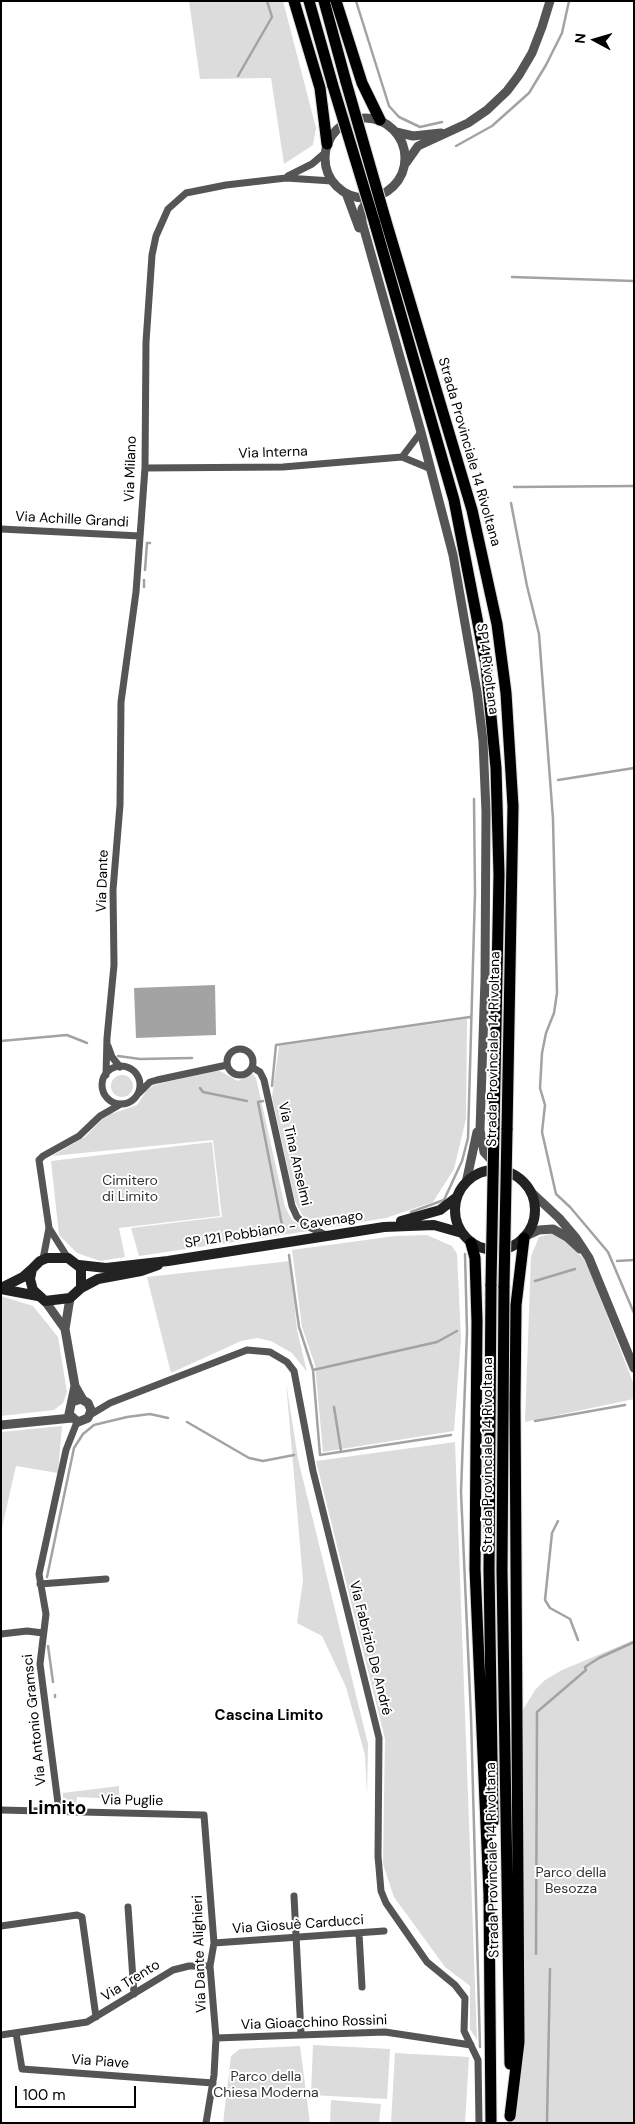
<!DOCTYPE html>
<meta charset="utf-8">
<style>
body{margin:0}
#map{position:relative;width:635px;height:2124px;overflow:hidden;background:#fff;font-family:"DM Sans",sans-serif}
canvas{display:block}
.frame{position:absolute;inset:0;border:2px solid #000;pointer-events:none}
.north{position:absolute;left:570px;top:15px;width:50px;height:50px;-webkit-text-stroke:4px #fff;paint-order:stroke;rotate:276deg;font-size:14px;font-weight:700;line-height:20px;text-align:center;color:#000}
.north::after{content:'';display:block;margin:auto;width:18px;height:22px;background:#000;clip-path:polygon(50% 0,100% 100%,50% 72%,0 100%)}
.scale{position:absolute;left:15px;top:2086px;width:121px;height:22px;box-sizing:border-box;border:2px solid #000;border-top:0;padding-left:6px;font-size:15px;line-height:18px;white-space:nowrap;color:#000;-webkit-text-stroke:4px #fff;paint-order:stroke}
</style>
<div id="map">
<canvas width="635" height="2124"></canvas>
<div class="frame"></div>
<div class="north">N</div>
<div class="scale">100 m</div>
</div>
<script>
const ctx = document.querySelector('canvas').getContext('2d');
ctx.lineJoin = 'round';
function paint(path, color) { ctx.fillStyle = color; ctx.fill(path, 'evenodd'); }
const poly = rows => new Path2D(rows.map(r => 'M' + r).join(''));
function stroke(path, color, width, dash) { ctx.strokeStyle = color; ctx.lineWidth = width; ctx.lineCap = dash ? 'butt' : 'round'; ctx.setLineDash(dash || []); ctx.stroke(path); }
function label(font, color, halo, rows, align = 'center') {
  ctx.font = font + ' "DM Sans",sans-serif'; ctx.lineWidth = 4; ctx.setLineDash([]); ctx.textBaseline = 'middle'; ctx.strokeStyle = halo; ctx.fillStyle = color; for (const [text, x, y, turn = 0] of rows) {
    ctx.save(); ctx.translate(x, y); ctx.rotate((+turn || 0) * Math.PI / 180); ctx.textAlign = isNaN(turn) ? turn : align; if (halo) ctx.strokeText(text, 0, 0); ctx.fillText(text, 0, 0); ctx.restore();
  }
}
const green = poly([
 [189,1,283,1,316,128,313,145,284,164,271,78,200,79],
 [467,1019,466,1119,454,1169,433,1202,386,1218,325,1228,303,1216,295,1201,272,1097,279,1046],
 [214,1071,220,1071,238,1081,252,1073,256,1078,285,1207,292,1220,309,1231,139,1256,131,1228,222,1217,213,1140,52,1156,85,1137,105,1116,137,1105,147,1090,154,1085],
 '111 1086a11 11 0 1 1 22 0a11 11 0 1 1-22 0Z',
 [212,1142,220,1216,119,1228,125,1257,100,1261,77,1253,59,1235,51,1161],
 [553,1233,565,1240,586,1261,634,1385,634,1399,525,1422,531,1256,539,1237],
 [427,1235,452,1246,457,1254,461,1339,454,1431,323,1452,315,1365,302,1327,292,1250,395,1236],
 [290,1261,297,1330,307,1372,292,1353,271,1341,257,1338,241,1341,171,1373,147,1277],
 [1,1296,33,1306,58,1337,67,1392,63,1403,54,1410,1,1416],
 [286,1382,298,1459,368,1744,367,1795,365,1755,346,1687,322,1636,297,1623,303,1580],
 [62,1426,58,1473,16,1466,1,1532,1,1432],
 [455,1442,477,2040,470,2029,470,1986,445,1967,394,1897,383,1864,385,1739,316,1461],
 [634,1640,634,2123,511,2123,508,1813,523,1710,535,1690,545,1680,562,1670],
 [119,1786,119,1799,77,1797,76,1806,67,1805,63,1801,63,1793],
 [313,2045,390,2049,387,2099,311,2095],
 [300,2046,310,2123,223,2123,231,2056,240,2049],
 [395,2053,469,2057,465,2123,391,2123],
 [331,2100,381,2104,379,2123,330,2123]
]);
const water = poly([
 [215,985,216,1035,136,1038,134,988]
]);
const stream = poly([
 [356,1,389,106,399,117,420,127,442,122],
 [238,76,272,17,267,1],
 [456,146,492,126,529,93,546,65,562,33,569,1],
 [512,277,634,281],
 [514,487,634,486],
 [511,503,527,586,539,634,553,819,557,993,554,1013,546,1033,542,1053,540,1088,545,1105,542,1132,556,1194,570,1207,608,1252,634,1313],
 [145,570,147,543,150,543],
 [144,587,144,580],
 [558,780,634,768],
 [1,1041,67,1035,87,1043],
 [118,1056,140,1059,192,1058],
 [272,1086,276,1045,470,1017],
 [200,1088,203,1092,247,1101],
 [263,1101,258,1102,283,1230],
 [411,1212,444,1200,462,1161,468,1138,475,893,474,799],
 [465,1254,467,1331,461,1492,471,1717,480,2047],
 [289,1255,299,1327,313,1370,320,1455,451,1435],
 [617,1261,634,1260],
 [535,1281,575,1269],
 [313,1370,437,1342,457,1331],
 [334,1407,341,1451],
 [535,1421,625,1405],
 [187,1422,249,1458,263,1461,294,1455],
 [558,1521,552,1533,545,1600,550,1608,570,1619,578,1640],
 [47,1577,74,1448,83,1434,94,1425,127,1417,150,1414,168,1418],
 [48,1646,53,1682],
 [55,1695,55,1697],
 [536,1954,537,1712,586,1670,585,1667,599,1658,634,1642],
 [547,2121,550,1969]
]);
const minor = poly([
 [288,176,312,164,326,152],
 [402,457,421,432],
 [145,468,283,467,402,457,431,469],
 [1,529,140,536],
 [108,1046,112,1057,120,1067],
 '227 1062a13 13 0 1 1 26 0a13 13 0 1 1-26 0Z',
 '102 1085a19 19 0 1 1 38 0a19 19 0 1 1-38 0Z',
 [252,1067,260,1072,264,1080,292,1206,297,1217,307,1226,328,1236],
 [106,1075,107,1038,114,965,113,890,120,805,121,702,136,592,145,468,146,342,152,255,156,236,168,209,186,193,226,185,286,178,332,181],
 [139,1093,150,1082,157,1080,227,1065],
 [49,1228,68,1258],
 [43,1259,49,1228,39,1160,43,1156,79,1136,100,1116,121,1104],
 [90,1415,110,1403,247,1350,270,1352,287,1362,294,1371,313,1471,379,1738,378,1856,381,1891,386,1903,427,1962,455,1985,465,1998,464,2031,478,2060,479,2123],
 [40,1584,106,1579],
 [1,1634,27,1631,43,1633],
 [1,1810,204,1815,214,1943,210,1966,216,2038,214,2075,206,2123],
 [59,1811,40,1664,46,1614,39,1574,66,1450,77,1422],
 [294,1896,301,2034],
 [128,1907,134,1994],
 [1,1926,77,1915,82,1917,96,2017],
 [359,1933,362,1987],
 [214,1943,384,1931],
 [16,2033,22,2069,213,2083],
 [1,2035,87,2022,173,1970,189,1966,210,1966],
 [216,2038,385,2032,471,2045]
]);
const tertiary = poly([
 '325 158a40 40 0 1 1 80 0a40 40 0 1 1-80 0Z',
 [396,132,413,136,441,133],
 [406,163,418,146,468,123,487,110,507,91,519,75,532,53,542,27,550,1],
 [346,193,359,228],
 [369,198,362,209,362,222,421,432,453,555,477,692,483,741,486,812,485,979,480,1130,484,1152,501,1171],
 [466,1183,477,1132],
 [531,1192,559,1218,576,1238,589,1258,634,1368],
 [526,1236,539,1230,553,1229,567,1237,580,1249],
 [70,1298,65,1329,75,1386,83,1400],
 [45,1301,65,1329],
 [72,1402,81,1399,88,1403,91,1410,88,1418,78,1422,69,1414,75,1386],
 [1,1425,72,1418]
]);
const secondary = poly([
 '455 1210a40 40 0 1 1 80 0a40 40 0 1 1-80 0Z',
 [401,1221,440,1210,457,1197],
 [47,1258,68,1258,81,1268,81,1288,70,1298,45,1301,33,1290,30,1279,32,1269,40,1261,47,1258],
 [79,1265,106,1268,168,1261,384,1227,434,1225,462,1233],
 [1,1288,23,1277,32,1269],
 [81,1288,98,1279,141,1271,158,1265],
 [1,1289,38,1296]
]);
const trunk = poly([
 [294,1,320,88,327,144],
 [309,1,333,86],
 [324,1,346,82],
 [336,1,362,83,380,120],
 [385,218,472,510,497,624,506,693,513,806,507,1130],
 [374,221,454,500,486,665,496,768,499,875,494,1128],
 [471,1243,475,1258,477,1321,475,1569,489,1894,491,2123],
 [491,1284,489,1570,493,1822],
 [504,1286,502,1570,510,2064],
 [510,2116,519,2042,515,1404,516,1305,524,1238]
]);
const trunkBridge = poly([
 [346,82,385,218],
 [333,86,374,221],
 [491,1284,494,1128],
 [504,1286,507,1130]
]);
const streetNames = [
 ["Strada Provinciale 14 Rivoltana",469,452,74],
 ["Via Interna",273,453,-2],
 ["Via Milano",131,469,-88],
 ["Via Achille Grandi",72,520,3],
 ["SP14 Rivoltana",487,669,82],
 ["Via Dante",103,881,-88],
 ["Strada Provinciale 14 Rivoltana",494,1049,-89],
 ["Via Tina Anselmi",294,1154,77],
 ["SP 121 Pobbiano - Cavenago",274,1230,-9],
 ["Strada Provinciale 14 Rivoltana",488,1455,-90],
 ["Via Fabrizio De André",370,1648,76],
 ["Via Antonio Gramsci",35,1720,-96],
 ["Via Puglie",132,1801,1],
 ["Strada Provinciale 14 Rivoltana",493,1860,-91],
 ["Via Giosuè Carducci",298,1925,-4],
 ["Via Dante Alighieri",200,1954,-92],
 ["Via Trento",131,1981,-32],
 ["Via Gioacchino Rossini",314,2023,-2],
 ["Via Piave",100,2062,4]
];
const parkNames = [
 ["Cimitero",130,1181],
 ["di Limito",130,1197],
 ["Parco della",571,1873],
 ["Besozza",571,1889],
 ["Parco della",266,2077],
 ["Chiesa Moderna",266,2093]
];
const neighbourhoodNames = [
 ["Cascina Limito",269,1716]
];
const districtNames = [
 ["Limito",57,1809]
];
paint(green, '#dcdcdc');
paint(water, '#a3a3a3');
stroke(stream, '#a3a3a3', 2.5);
stroke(trunk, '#dbdbdb', 13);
stroke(minor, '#555', 7);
stroke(tertiary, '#555', 9);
stroke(secondary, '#222', 10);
stroke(trunk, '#000', 11);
stroke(trunkBridge, '#dbdbdb', 13, []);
stroke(trunkBridge, '#000', 11);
label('14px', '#000', '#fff', streetNames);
label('14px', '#333', '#fff', parkNames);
label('bold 15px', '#000', '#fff', neighbourhoodNames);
label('bold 19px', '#000', '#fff', districtNames);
</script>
